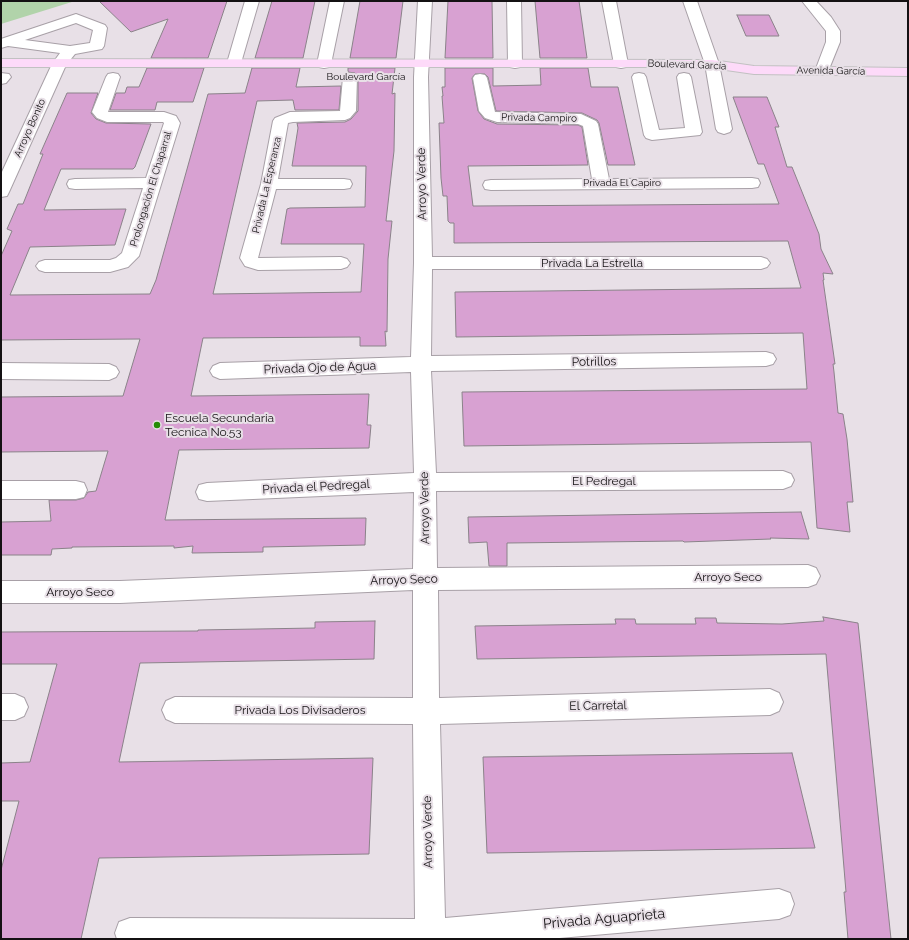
<!DOCTYPE html>
<meta charset="utf-8">
<style>
body{margin:0}
#map{position:relative;width:909px;height:940px;overflow:hidden;background:#e8e0e7;font-family:Raleway,sans-serif}
canvas{display:block}
.frame{position:absolute;inset:0;border:2px solid #141113;pointer-events:none}
</style>
<div id="map">
<canvas width="909" height="940"></canvas>
<div class="frame"></div>
</div>
<script>
const ctx = document.querySelector('canvas').getContext('2d');
ctx.lineJoin = 'round';
function paint(path, color) { ctx.fillStyle = color; ctx.fill(path, 'evenodd'); }
const poly = rows => new Path2D(rows.map(r => 'M' + r).join(''));
function stroke(path, color, width, dash) { ctx.strokeStyle = color; ctx.lineWidth = width; ctx.lineCap = dash ? 'butt' : 'round'; ctx.setLineDash(dash || []); ctx.stroke(path); }
function label(font, color, halo, rows, align = 'center') {
  ctx.font = font + ' Raleway,sans-serif'; ctx.lineWidth = 4; ctx.setLineDash([]); ctx.textBaseline = 'middle'; ctx.strokeStyle = halo; ctx.fillStyle = color; for (const [text, x, y, turn = 0] of rows) {
    ctx.save(); ctx.translate(x, y); ctx.rotate((+turn || 0) * Math.PI / 180); ctx.textAlign = isNaN(turn) ? turn : align; if (halo) ctx.strokeText(text, 0, 0); ctx.fillText(text, 0, 0); ctx.restore();
  }
}
const green = poly([
 [1,1,75,1,1,24]
]);
const building = poly([
 [99,1,227,1,208,58,151,58,168,19,131,32,99,1],
 [272,1,315,1,303,58,255,58,272,1],
 [360,1,403,1,396,58,350,58,360,1],
 [448,1,492,1,493,58,445,58,448,1],
 [535,1,579,1,587,58,540,58,535,1],
 [737,15,769,15,779,36,746,36,737,15],
 [147,68,204,68,193,102,157,102,155,110,110,110,116,93,125,93,127,87,139,87,147,68],
 [252,68,300,68,296,87,341,86,339,110,295,110,293,100,257,101,213,294,361,292,364,244,281,244,287,209,290,208,365,207,366,166,292,166,298,128,297,123,345,122,351,119,358,111,358,77,355,73,348,72,348,68,395,68,392,94,395,93,394,151,386,221,392,221,388,259,387,332,385,331,386,346,360,346,360,337,203,338,191,396,369,394,367,425,371,425,369,448,179,450,165,520,366,518,365,545,263,547,263,552,192,553,193,546,174,548,174,546,72,547,72,548,52,549,51,555,1,555,1,522,51,521,49,500,76,500,84,498,88,492,96,491,108,451,1,452,1,397,123,396,140,339,1,340,1,256,12,231,7,229,18,204,23,204,43,154,40,154,67,93,98,93,91,113,96,119,106,123,151,124,135,167,133,169,61,169,44,210,126,209,115,245,30,247,10,295,150,294,156,280,208,94,245,93,252,68],
 [445,68,493,68,493,86,541,85,540,68,588,68,591,87,618,87,635,165,608,165,599,123,597,120,582,113,496,111,488,77,485,74,475,74,472,78,478,111,484,119,497,124,578,125,582,127,588,165,468,166,473,206,779,204,764,164,758,164,733,97,767,97,779,127,775,127,787,167,792,167,819,234,821,249,833,274,823,273,824,280,823,280,835,364,833,364,834,372,838,413,843,414,847,439,853,502,847,502,850,532,817,528,811,442,464,446,462,392,807,389,803,333,456,337,455,292,801,288,788,241,454,243,454,223,450,223,448,221,447,196,443,196,441,178,439,123,444,123,442,96,443,96,442,87,445,87,445,68],
 [801,512,809,539,770,538,771,539,684,542,683,541,507,543,507,566,489,566,487,542,469,543,468,517,801,512],
 [823,617,858,623,891,939,848,939,844,892,846,892,826,654,477,659,475,626,616,624,615,619,635,619,636,624,696,624,695,618,716,618,717,623,782,624,824,621,823,617],
 [375,621,374,659,140,663,119,762,373,758,369,854,99,858,81,939,1,939,1,870,19,801,1,801,1,763,30,762,57,664,1,664,1,632,198,631,198,630,315,628,315,622,375,621],
 [792,753,815,848,487,853,483,757,792,753]
]);
const minor = poly([
 [245,1,259,1,241,63,239,66,234,67,229,66,227,63,245,1],
 [330,1,344,1,331,64,329,67,324,68,319,67,317,64,330,1],
 [418,1,432,1,428,77,432,257,761,257,767,259,770,263,767,267,761,269,432,269,431,356,766,352,773,354,776,359,773,364,766,366,431,371,436,473,783,471,791,474,794,480,791,486,783,489,436,491,437,568,808,565,816,568,820,576,816,584,808,587,438,590,439,698,770,689,779,693,783,702,779,711,770,715,440,724,445,918,779,889,790,893,794,904,790,915,779,919,548,939,117,939,115,933,119,922,130,918,415,919,413,724,175,723,166,719,162,710,166,701,175,697,413,698,413,590,120,603,1,603,1,581,120,581,413,569,414,492,207,501,199,499,196,492,199,485,207,483,414,473,411,372,220,379,213,376,210,371,213,366,220,363,411,357,414,263,414,77,418,1],
 [507,1,521,1,522,64,520,67,515,68,510,67,508,64,507,1],
 [602,1,616,1,628,64,626,67,621,68,616,67,614,64,602,1],
 [683,1,697,1,719,64,732,129,730,132,724,134,718,132,716,129,705,64,683,1],
 [802,1,816,1,831,17,840,31,840,42,827,74,822,75,817,74,815,71,826,42,826,31,802,1],
 [76,14,105,25,107,28,104,46,102,49,75,54,66,65,9,192,7,196,1,197,1,174,52,64,60,53,8,46,1,48,1,39,76,14],
 [76,23,93,30,90,43,70,46,25,40,76,23],
 [1,73,9,74,11,77,6,83,1,84,1,73],
 [113,73,118,74,120,77,108,112,164,112,176,116,180,123,139,256,128,267,110,272,45,272,39,270,36,266,39,262,45,260,110,260,116,258,122,253,143,188,75,189,69,188,67,184,69,180,75,179,146,178,164,123,163,122,107,122,97,118,92,112,106,77,108,74,113,73],
 [350,73,355,74,357,77,356,111,350,118,345,120,293,122,288,123,278,179,344,179,350,180,352,184,350,188,344,189,276,189,258,258,341,257,347,259,350,263,347,267,341,269,258,270,245,266,240,258,261,184,273,121,275,118,290,112,340,111,343,77,345,74,350,73],
 [639,73,644,74,646,77,659,130,685,128,677,77,679,74,684,73,689,74,691,77,702,132,700,135,652,140,646,138,644,135,632,77,634,74,639,73],
 [480,74,485,75,487,78,495,112,581,114,596,121,598,124,609,179,752,178,758,179,760,183,758,187,752,188,491,190,485,189,483,185,485,181,491,180,592,179,583,126,578,124,497,122,485,118,479,111,473,78,475,75,480,74],
 [1,363,109,364,116,367,119,372,116,377,109,380,1,379,1,363],
 [1,481,76,481,84,483,87,490,84,497,76,499,1,499,1,481],
 [1,694,15,694,24,698,28,707,24,716,15,720,1,720,1,694]
]);
const major = poly([
 [1,59,712,60,754,66,908,68,908,76,754,74,712,68,656,67,1,67,1,59]
]);
const markers = [
 [157,425,4,"#248c06"]
];
const farStreetnames = [
 ["Boulevard García",687,65,2],
 ["Avenida García",831,71,1],
 ["Boulevard García",366,77],
 ["Privada Campiro",539,118,1],
 ["Arroyo Bonito",30,128,-66],
 ["Privada El Capiro",622,183],
 ["Privada La Esperanza",267,185,-77],
 ["Prolongación El Chaparral",151,189,-73]
];
const streetNames = [
 ["Arroyo Verde",422,184,-91],
 ["Privada La Estrella",592,263],
 ["Potrillos",594,362,-1],
 ["Privada Ojo de Agua",320,368,-2],
 ["El Pedregal",604,481],
 ["Privada el Pedregal",316,487,-3],
 ["Arroyo Verde",425,508,-91],
 ["Arroyo Seco",728,577],
 ["Arroyo Seco",404,580,-2],
 ["Arroyo Seco",80,592],
 ["El Carretal",598,706,-1],
 ["Privada Los Divisaderos",300,710],
 ["Arroyo Verde",428,832,-91]
];
const poiNames = [
 ["Escuela Secundaria",165,418],
 ["Tecnica No.53",165,432]
];
const nearStreetnames = [
 ["Privada Aguaprieta",604,919,-5]
];
paint(green, '#b1d3aa');
paint(building, '#d8a1d2');
stroke(building, '#8a8289', 1);
stroke(minor, '#a8a0a7', 2);
stroke(major, '#c2c1c2', 2);
paint(minor, '#fff');
paint(major, '#fddaf9');
for (const [x, y, r, color] of markers) { const dot = new Path2D(); dot.arc(x, y, r, 0, 2 * Math.PI); ctx.fillStyle = color; ctx.fill(dot); stroke(dot, '#e8e0e7', 1.5); }
label('10px', '#141113', '#e8e0e7', farStreetnames);
label('12px', '#141113', '#e8e0e7', streetNames);
label('12px', '#141113', '#e8e0e7', poiNames, 'left');
label('14px', '#141113', '#e8e0e7', nearStreetnames);
</script>
